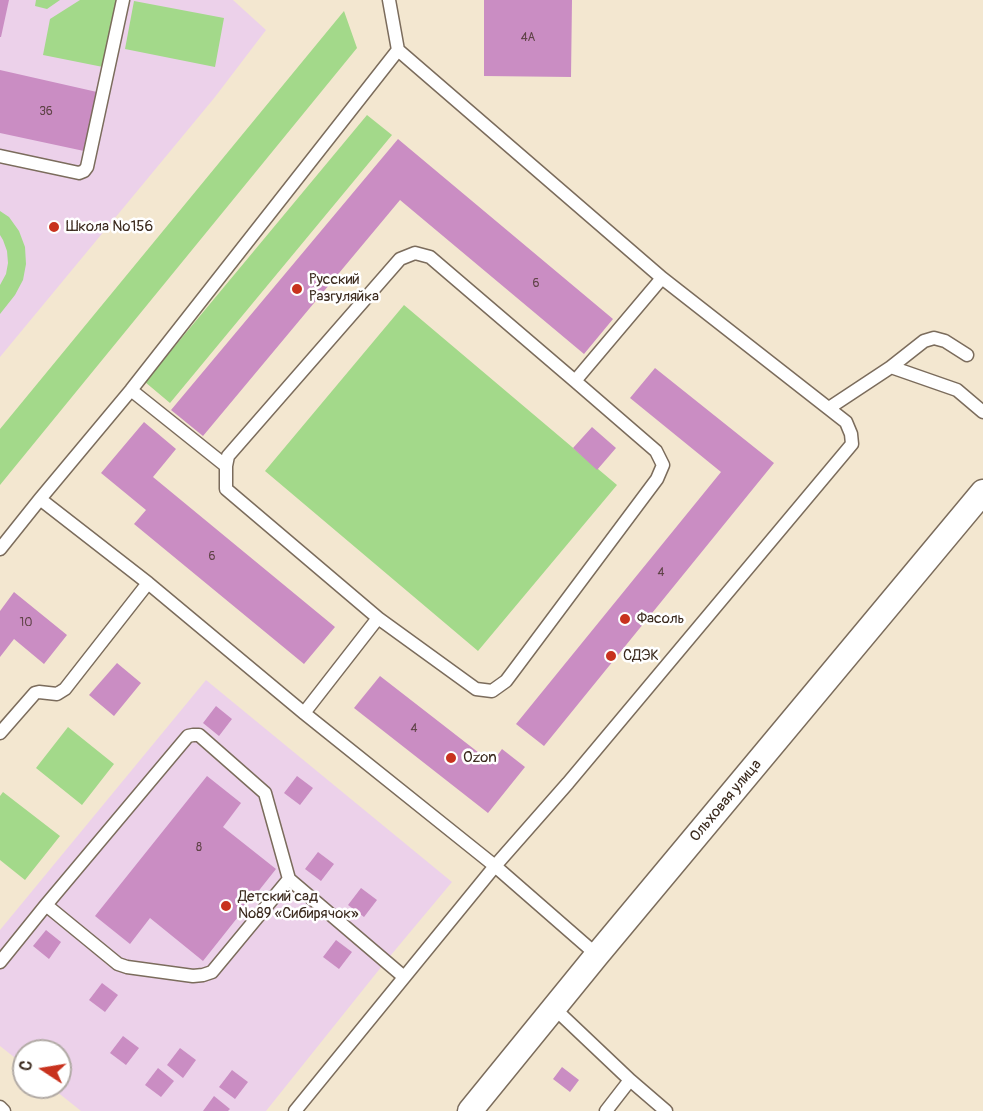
<!DOCTYPE html>
<meta charset="utf-8">
<style>
body{margin:0}
#map{position:relative;width:983px;height:1111px;overflow:hidden;background:#f3e7d0;font-family:Pangolin,sans-serif}
canvas{display:block}
.north{position:absolute;left:12px;top:1039px;width:60px;height:60px;box-sizing:border-box;background:#fff;border:2px solid #b1aaa5;border-radius:50%;rotate:282deg;font-size:16px;font-weight:700;line-height:24px;text-align:center;color:#3b2a1e}
.north::after{content:'';display:block;margin:auto;width:21px;height:27px;background:#c8321e;clip-path:polygon(50% 0,100% 100%,50% 72%,0 100%)}
</style>
<div id="map">
<canvas width="983" height="1111"></canvas>
<div class="north">С</div>
</div>
<script>
const ctx = document.querySelector('canvas').getContext('2d');
ctx.lineJoin = 'round';
function paint(path, color) { ctx.fillStyle = color; ctx.fill(path, 'evenodd'); }
const poly = rows => new Path2D(rows.map(r => 'M' + r).join(''));
function stroke(path, color, width, dash) { ctx.strokeStyle = color; ctx.lineWidth = width; ctx.lineCap = dash ? 'butt' : 'round'; ctx.setLineDash(dash || []); ctx.stroke(path); }
function label(font, color, halo, rows, align = 'center') {
  ctx.font = font + ' Pangolin,sans-serif'; ctx.lineWidth = 5; ctx.setLineDash([]); ctx.textBaseline = 'middle'; ctx.strokeStyle = halo; ctx.fillStyle = color; for (const [text, x, y, turn = 0] of rows) {
    ctx.save(); ctx.translate(x, y); ctx.rotate((+turn || 0) * Math.PI / 180); ctx.textAlign = isNaN(turn) ? turn : align; if (halo) ctx.strokeText(text, 0, 0); ctx.fillText(text, 0, 0); ctx.restore();
  }
}
const built = poly([
 [0,0,233,0,266,30,215,97,0,357],
 [206,680,452,882,386,961,266,1111,81,1111,51,1087,60,1087,60,1051,24,1051,24,1065,0,1046,0,930]
]);
const green = poly([
 [36,0,60,0,47,9,35,6],
 [80,0,117,0,103,67,43,55,50,19],
 [134,1,224,18,215,67,125,49],
 [344,11,357,48,0,485,0,429],
 [367,115,392,135,170,403,145,382],
 [0,211,9,217,19,231,25,247,26,264,23,280,15,295,0,314,0,285,6,274,8,263,7,251,3,240,0,235],
 [404,305,617,485,478,651,265,471],
 [68,727,114,764,82,805,36,768],
 [3,792,60,836,25,880,0,860,0,796]
]);
const building = poly([
 [0,0,9,0,1,37,0,37],
 [484,0,572,0,571,77,484,76],
 [0,70,97,92,84,151,0,133],
 [398,139,613,319,584,354,400,200,203,436,171,410],
 [655,368,774,463,544,746,516,724,721,472,630,398],
 [144,422,176,449,153,477,335,627,304,664,134,524,146,510,101,473],
 [592,427,616,448,597,470,573,448],
 [14,592,67,635,44,664,14,639,0,657,0,611],
 [117,663,141,683,114,716,89,695],
 [380,676,492,763,502,749,525,767,488,813,354,708],
 [216,706,232,719,219,736,203,723],
 [207,776,241,803,223,827,276,869,203,961,150,918,130,944,95,916],
 [297,776,313,788,300,805,284,793],
 [318,852,334,864,321,881,305,869],
 [361,888,377,900,364,917,348,905],
 [46,930,61,942,49,959,33,946],
 [336,940,352,952,339,969,323,957],
 [102,983,118,995,105,1012,89,1000],
 [123,1036,139,1048,126,1065,110,1053],
 [180,1048,196,1060,183,1078,167,1065],
 [562,1067,579,1080,570,1092,553,1079],
 [158,1068,174,1081,161,1097,145,1085],
 [232,1070,248,1082,235,1099,219,1087],
 [214,1096,230,1109,228,1111,203,1111]
]);
const lane = poly([
 [389,0,398,50],
 [0,156,79,173,84,171,87,167,123,0],
 [891,367,924,341,934,338,945,341,967,355],
 [131,390,226,466],
 [829,408,891,367,957,390,983,412],
 [40,499,148,583,304,713,495,866,568,783,852,444,851,434,846,422,662,278,575,381],
 [0,549,40,499,131,390,398,50,662,278],
 [304,713,378,618,476,689,492,691,506,681,518,665,657,479,663,465,656,451,575,381,430,257,415,253,400,259,228,456,226,466,226,489,378,618],
 [0,733,35,693,39,692,57,694,65,689,148,583],
 [46,905,118,964,127,967,193,976,203,975,212,972,289,879],
 [0,962,46,905,188,736,193,735,199,735,265,793,289,879,404,977],
 [554,1008,630,1080,606,1111],
 [630,1080,666,1111],
 [0,1107,4,1111],
 [295,1111,495,866,597,955]
]);
const street = poly([
 [470,1111,597,955,983,492]
]);
const markers = [
 [54,227,6,"#c8321e"],
 [297,289,6,"#c8321e"],
 [625,619,6,"#c8321e"],
 [611,656,6,"#c8321e"],
 [451,758,6,"#c8321e"],
 [226,906,6,"#c8321e"]
];
const numberNames = [
 ["4А",528,38],
 ["36",46,112],
 ["6",536,284],
 ["6",212,557],
 ["4",661,573],
 ["10",26,623],
 ["4",414,729],
 ["8",199,848]
];
const poiNames = [
 ["Школа №156",66,227],
 ["Русский",309,280],
 ["Разгуляйка",309,297],
 ["Фасоль",637,619],
 ["СДЭК",623,656],
 ["Ozon",463,758],
 ["Детский сад",238,897],
 ["№89 «Сибирячок»",238,914]
];
const streetNames = [
 ["Ольховая улица",726,801,-50]
];
paint(built, '#ecd1ea');
paint(green, '#a3d98a');
paint(building, '#ca8dc3');
stroke(lane, '#7b6c5c', 15);
stroke(street, '#7b6c5c', 27);
stroke(lane, '#fff', 12);
stroke(street, '#fff', 24);
for (const [x, y, r, color] of markers) { const dot = new Path2D(); dot.arc(x, y, r, 0, 2 * Math.PI); ctx.fillStyle = color; ctx.fill(dot); stroke(dot, '#fff', 2); }
label('12px', '#5f4347', null, numberNames);
label('15px', '#3b2a1e', '#fff', poiNames, 'left');
label('15px', '#3b2a1e', '#fff', streetNames);
</script>
